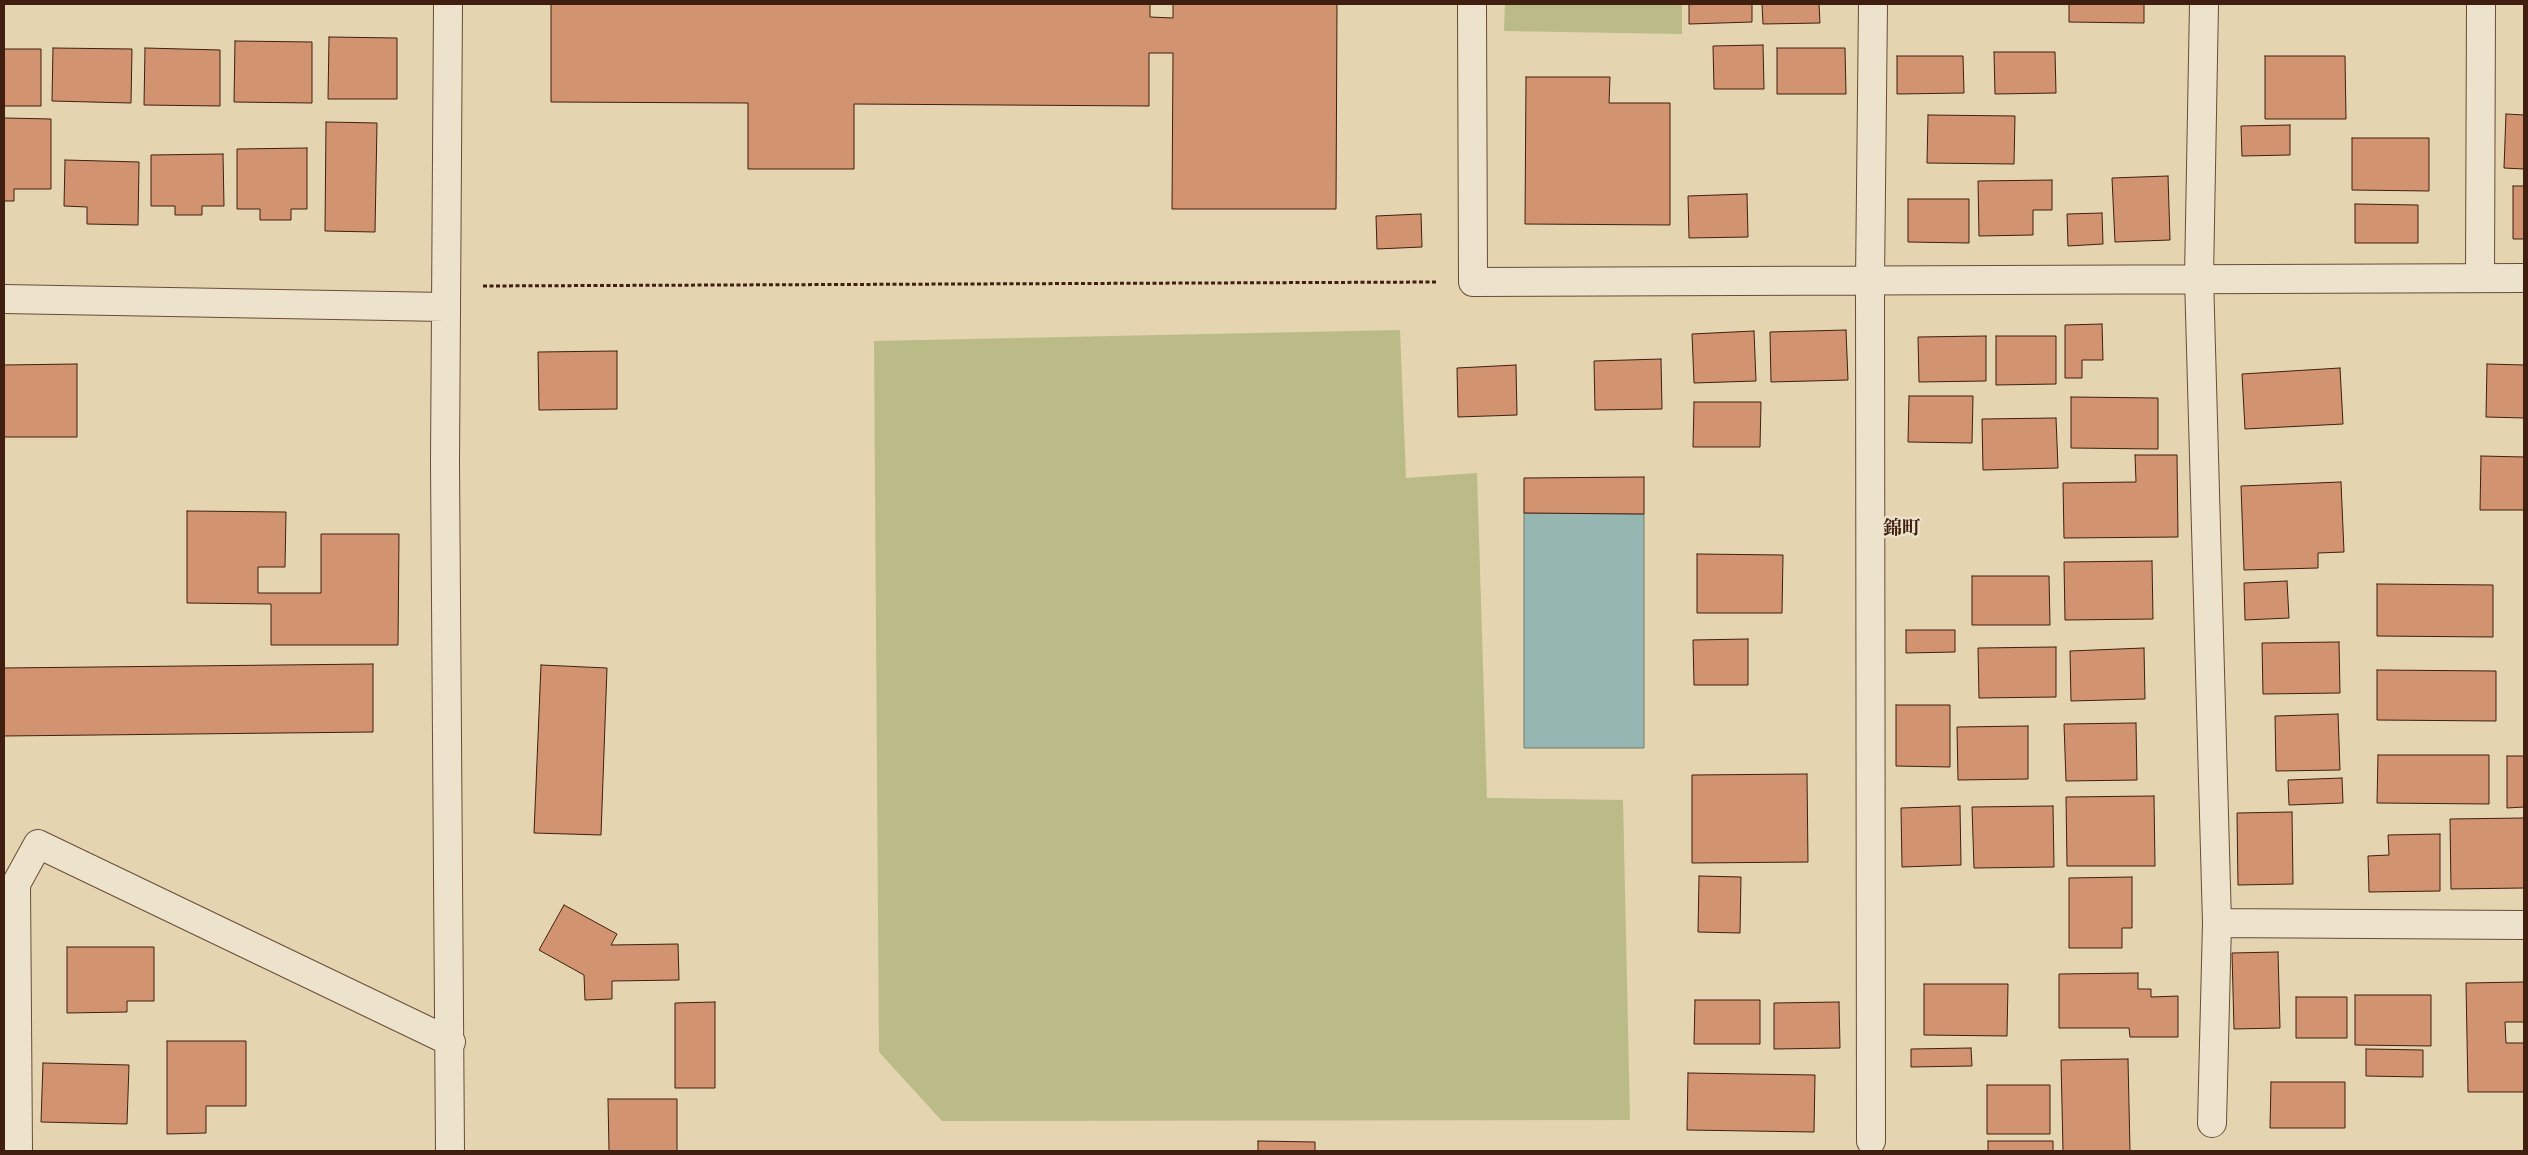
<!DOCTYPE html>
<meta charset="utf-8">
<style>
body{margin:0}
#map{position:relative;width:2528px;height:1155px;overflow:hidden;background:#e4d4b0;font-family:Cardo,serif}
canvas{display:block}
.frame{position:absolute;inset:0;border:5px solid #401f10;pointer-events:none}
</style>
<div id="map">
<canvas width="2528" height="1155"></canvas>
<div class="frame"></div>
</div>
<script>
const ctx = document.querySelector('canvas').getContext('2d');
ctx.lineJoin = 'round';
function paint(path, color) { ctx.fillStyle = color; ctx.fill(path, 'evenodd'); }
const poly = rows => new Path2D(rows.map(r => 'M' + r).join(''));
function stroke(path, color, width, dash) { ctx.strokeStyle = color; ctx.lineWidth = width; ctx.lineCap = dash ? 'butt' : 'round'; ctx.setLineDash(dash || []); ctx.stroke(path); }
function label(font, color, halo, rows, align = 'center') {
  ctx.font = font + ' Cardo,"Noto Serif JP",serif'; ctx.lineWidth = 4.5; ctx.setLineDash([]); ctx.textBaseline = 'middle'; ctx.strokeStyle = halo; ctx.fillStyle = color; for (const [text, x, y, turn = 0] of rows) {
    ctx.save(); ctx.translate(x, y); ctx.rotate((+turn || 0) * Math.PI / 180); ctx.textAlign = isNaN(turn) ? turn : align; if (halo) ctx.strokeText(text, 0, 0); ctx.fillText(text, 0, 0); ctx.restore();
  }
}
const green = poly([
 [1505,4,1682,4,1682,34,1504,31],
 [1400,330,1406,478,1477,473,1487,798,1623,800,1630,1120,942,1121,879,1052,874,341]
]);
const water = poly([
 [1524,513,1644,514,1644,748,1524,748,1524,513]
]);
const building = poly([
 [551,4,1150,4,1150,17,1173,18,1173,4,1337,4,1336,209,1172,209,1173,53,1149,53,1149,106,854,104,854,169,748,169,748,103,551,102,551,4],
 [1689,4,1752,4,1752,22,1689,24,1689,4],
 [1762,4,1819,4,1820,23,1763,24,1762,4],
 [2069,4,2144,4,2144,23,2069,22,2069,4],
 [329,37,397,38,397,99,328,99,329,37],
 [235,41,312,42,312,103,234,102,235,41],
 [1763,45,1764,89,1714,89,1713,46,1763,45],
 [53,48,132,49,131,103,52,101,53,48],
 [145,48,220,50,220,106,144,105,145,48],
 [1777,48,1845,48,1846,94,1777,94,1777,48],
 [4,49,41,49,41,106,4,106,4,49],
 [1994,52,2055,52,2056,93,1995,94,1994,52],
 [1897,56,1963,56,1964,93,1897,94,1897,56],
 [2265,56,2345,56,2346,119,2265,119,2265,56],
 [1526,77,1610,77,1609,103,1670,103,1670,225,1525,224,1526,77],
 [2506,114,2524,115,2524,169,2504,168,2506,114],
 [1928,115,2015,116,2014,164,1927,163,1928,115],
 [4,118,51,119,51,189,14,189,14,201,4,201,4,118],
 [326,122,377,123,375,232,325,231,326,122],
 [2290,125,2290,155,2242,156,2241,126,2290,125],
 [2352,138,2429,138,2429,191,2352,190,2352,138],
 [307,148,307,209,291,209,291,220,260,220,260,209,237,209,237,149,307,148],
 [223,154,224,206,202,206,202,215,175,215,175,206,151,206,151,155,223,154],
 [65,160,139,162,138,225,87,224,87,207,64,206,65,160],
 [2168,176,2170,240,2115,242,2112,178,2168,176],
 [2052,180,2052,210,2033,210,2033,235,1979,236,1978,181,2052,180],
 [2513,186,2524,186,2524,239,2513,239,2513,186],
 [1747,194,1748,237,1689,238,1688,196,1747,194],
 [1908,199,1969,199,1969,243,1908,242,1908,199],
 [2355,204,2418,205,2418,243,2355,243,2355,204],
 [2102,213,2103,244,2068,246,2067,214,2102,213],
 [1421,214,1422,247,1377,249,1376,216,1421,214],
 [2102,324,2103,360,2082,360,2082,378,2065,378,2065,325,2102,324],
 [1846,330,1848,380,1771,382,1770,332,1846,330],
 [1754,331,1756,381,1694,383,1692,334,1754,331],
 [1986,336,1986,381,1919,382,1918,337,1986,336],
 [1996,336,2056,336,2056,384,1996,385,1996,336],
 [617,351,617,409,539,410,538,352,617,351],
 [1661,359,1662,409,1595,410,1594,361,1661,359],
 [77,364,77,437,4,437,4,365,77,364],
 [2487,364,2524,365,2524,418,2486,417,2487,364],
 [1516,365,1517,415,1458,417,1457,368,1516,365],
 [2340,368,2343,424,2245,429,2242,374,2340,368],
 [1909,396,1973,396,1972,443,1908,442,1909,396],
 [2071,397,2158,398,2158,449,2071,448,2071,397],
 [1694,402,1761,402,1760,447,1693,447,1694,402],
 [2056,418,2058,468,1983,470,1982,419,2056,418],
 [2135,455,2177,455,2178,537,2064,538,2063,483,2136,482,2135,455],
 [2481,456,2524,457,2524,510,2480,510,2481,456],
 [1644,477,1644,514,1524,513,1524,478,1644,477],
 [2341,482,2344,552,2318,553,2318,568,2244,570,2241,486,2341,482],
 [187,511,286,512,285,567,258,567,258,593,321,593,321,534,399,534,398,645,271,645,271,604,187,603,187,511],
 [1697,554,1783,555,1782,613,1697,613,1697,554],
 [2152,561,2153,619,2065,620,2064,562,2152,561],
 [1972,576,2049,576,2050,625,1972,625,1972,576],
 [2287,581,2289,618,2245,620,2244,583,2287,581],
 [2377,584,2493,585,2493,637,2377,636,2377,584],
 [1906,630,1955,630,1955,652,1906,653,1906,630],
 [1748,639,1748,685,1694,685,1693,640,1748,639],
 [2339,642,2340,693,2263,694,2262,643,2339,642],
 [2056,647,2056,697,1979,698,1978,648,2056,647],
 [2144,648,2145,699,2071,701,2070,651,2144,648],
 [373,664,373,732,4,736,4,668,373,664],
 [541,665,607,668,601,835,534,833,541,665],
 [2377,670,2496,671,2496,721,2377,720,2377,670],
 [1896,705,1950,705,1950,767,1896,766,1896,705],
 [2338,714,2340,770,2276,771,2275,716,2338,714],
 [2136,723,2137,780,2066,781,2064,724,2136,723],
 [2028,726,2028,779,1958,780,1957,727,2028,726],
 [2378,755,2489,755,2489,804,2377,803,2378,755],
 [2507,756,2524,756,2524,807,2507,808,2507,756],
 [1807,774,1808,862,1692,863,1692,775,1807,774],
 [2342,778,2343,803,2289,805,2288,780,2342,778],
 [2154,796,2155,866,2067,866,2066,797,2154,796],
 [1960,806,1961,865,1902,867,1901,808,1960,806],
 [2053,806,2054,867,1974,868,1972,807,2053,806],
 [2292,812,2293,884,2238,885,2237,813,2292,812],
 [2524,818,2524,888,2451,889,2450,819,2524,818],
 [2440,834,2440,891,2369,892,2368,856,2389,855,2388,835,2440,834],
 [1699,876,1741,877,1740,933,1698,932,1699,876],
 [2132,877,2132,928,2122,928,2122,948,2069,948,2069,878,2132,877],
 [564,905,617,934,611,945,678,944,679,980,612,981,612,999,585,1000,584,975,539,950,564,905],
 [67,947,154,947,154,1001,127,1001,127,1012,67,1013,67,947],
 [2278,952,2280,1028,2234,1029,2232,953,2278,952],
 [2138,973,2138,989,2151,989,2151,997,2178,996,2178,1037,2130,1037,2129,1028,2059,1028,2059,974,2138,973],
 [2524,982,2524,1022,2505,1022,2506,1043,2524,1043,2524,1092,2468,1092,2466,983,2524,982],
 [1924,984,2008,984,2007,1036,1924,1035,1924,984],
 [2355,995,2431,995,2431,1046,2355,1045,2355,995],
 [2296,997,2347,997,2347,1038,2296,1038,2296,997],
 [1695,1000,1760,1000,1760,1044,1694,1044,1695,1000],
 [715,1002,715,1088,675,1088,675,1003,715,1002],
 [1839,1002,1840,1048,1774,1049,1774,1003,1839,1002],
 [167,1041,246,1041,246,1106,206,1106,206,1133,167,1134,167,1041],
 [1971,1048,1972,1066,1911,1067,1911,1049,1971,1048],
 [2366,1049,2423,1050,2423,1077,2366,1076,2366,1049],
 [2128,1059,2130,1151,2063,1151,2061,1060,2128,1059],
 [43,1063,129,1065,127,1124,41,1122,43,1063],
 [1688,1073,1815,1075,1814,1132,1687,1130,1688,1073],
 [2271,1082,2345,1082,2345,1128,2270,1128,2271,1082],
 [1987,1085,2050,1085,2050,1134,1987,1134,1987,1085],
 [608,1099,677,1099,677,1151,609,1151,608,1099],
 [1258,1141,1315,1142,1315,1151,1258,1151,1258,1141],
 [1988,1141,2053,1141,2053,1151,1988,1151,1988,1141]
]);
const path = poly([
 [483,286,1437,282]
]);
const street = poly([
 [448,4,445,462,450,1151],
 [1472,4,1473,282,2524,278],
 [2204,4,2199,277,2217,923,2212,1123],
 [2480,278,2481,4],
 [4,299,445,307],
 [2217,923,2524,925],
 [1871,1141,1870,281,1873,4],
 [18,1151,16,884,38,844,451,1042]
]);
const quarterNames = [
 ["錦町",1902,530]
];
paint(green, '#babb87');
paint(water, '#96b7b1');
stroke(water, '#747a71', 1);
paint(building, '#d29370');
stroke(building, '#401f10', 1);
stroke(street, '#694c38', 30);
stroke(path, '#401f10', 3, [4, 2.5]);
stroke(street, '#ede3cc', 28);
label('bold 19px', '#401f10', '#ede3cc', quarterNames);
</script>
